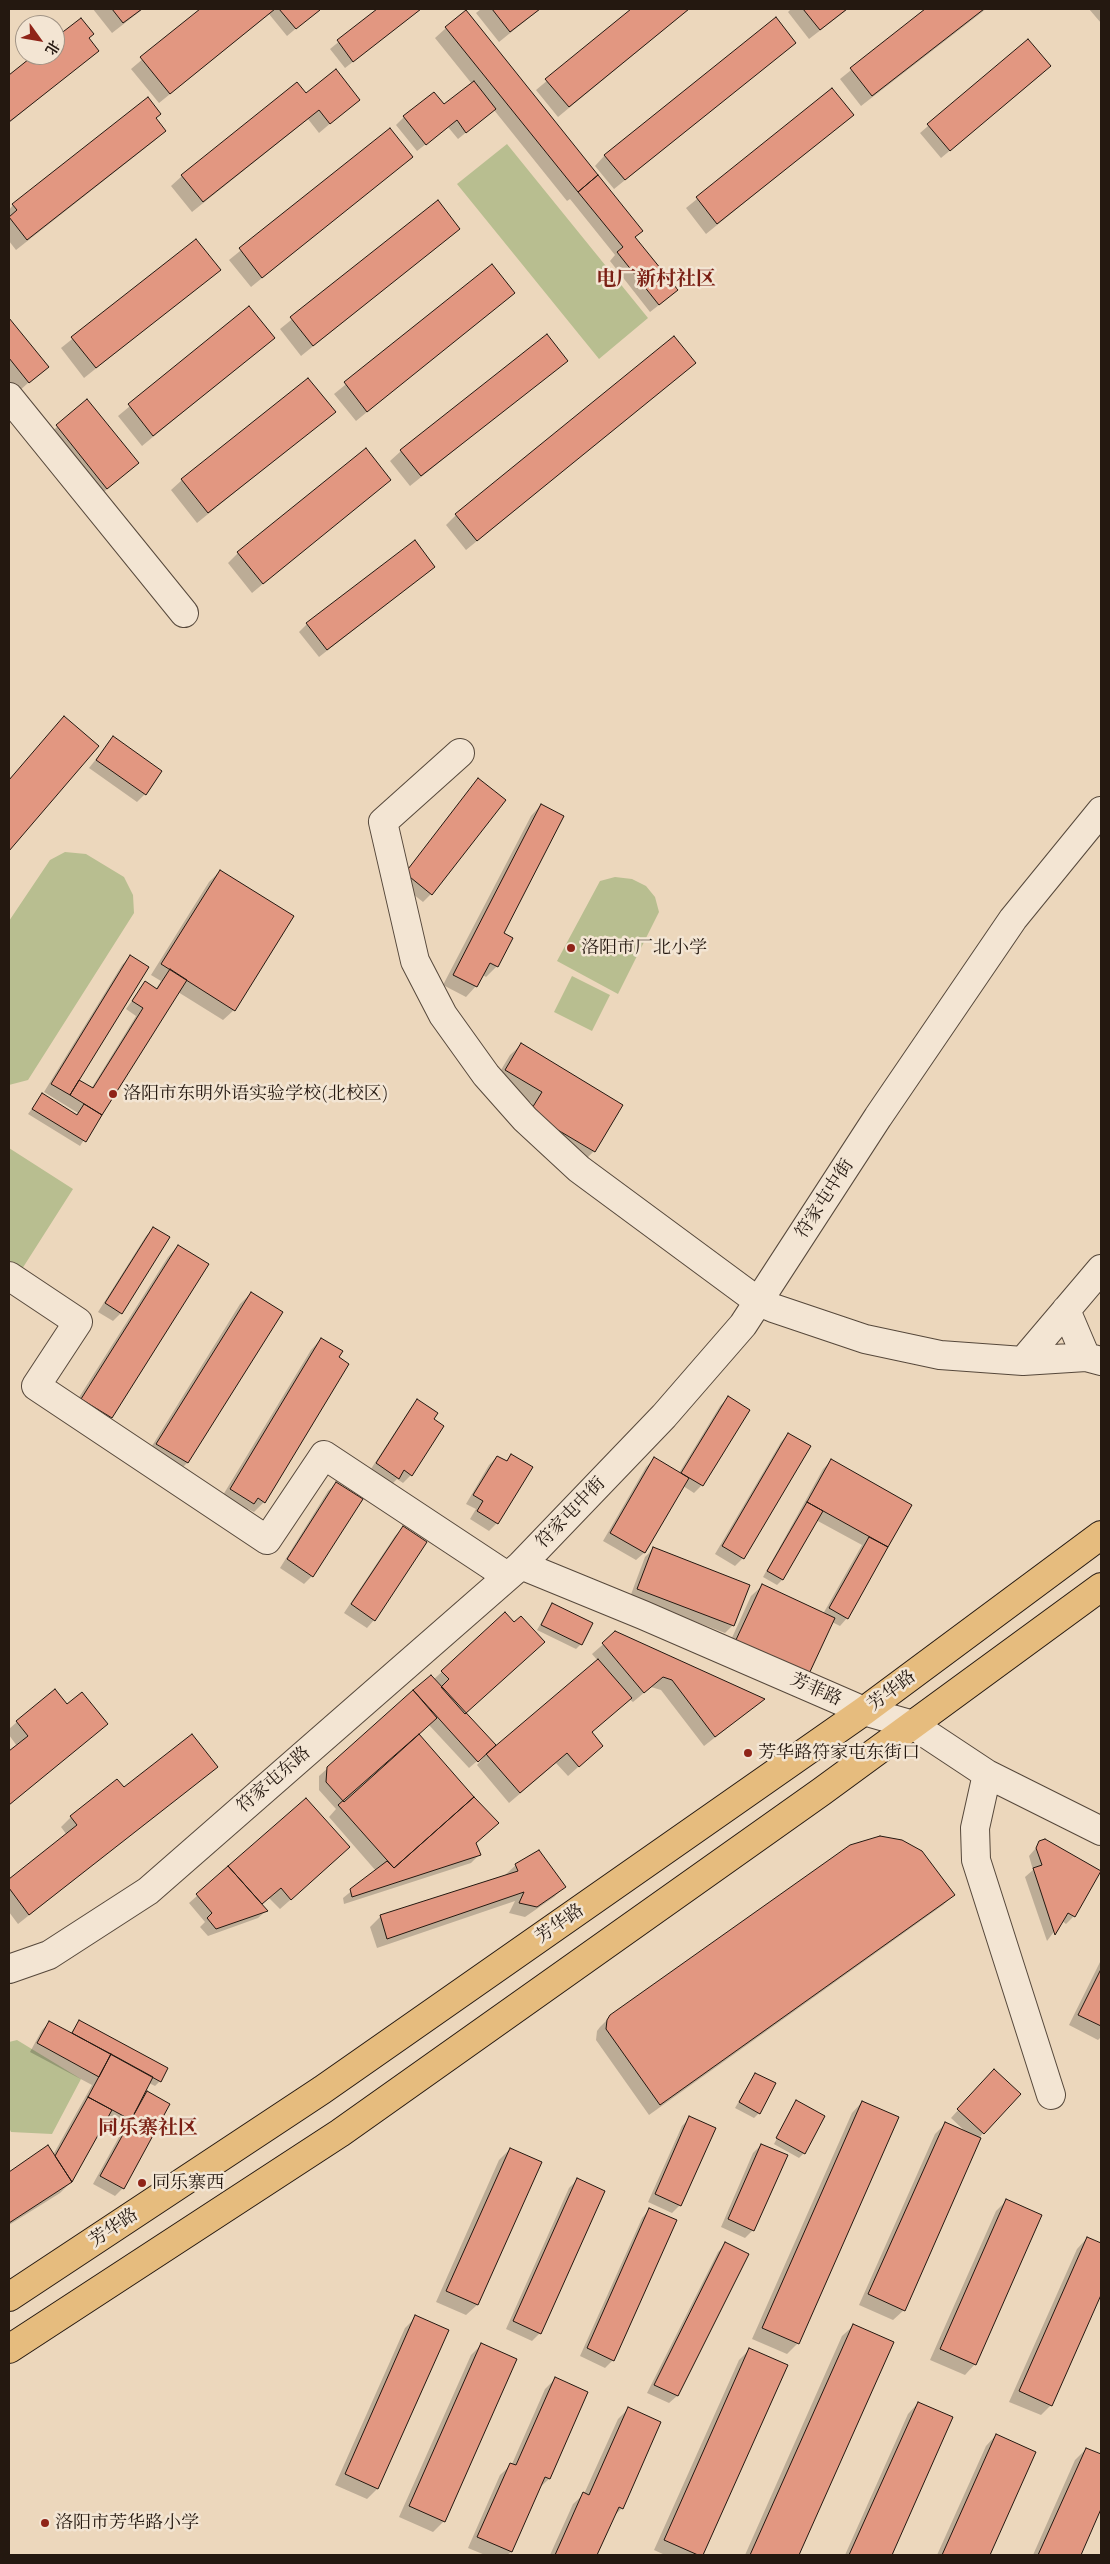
<!DOCTYPE html>
<meta charset="utf-8">
<style>
body{margin:0}
#map{position:relative;width:1110px;height:2564px;overflow:hidden;background:#ecd7bc;font-family:"Old Standard TT","Noto Serif SC",serif}
canvas{display:block}
.frame{position:absolute;inset:0;border:10px solid #241810;pointer-events:none}
.north{position:absolute;left:15px;top:15px;width:50px;height:50px;box-sizing:border-box;background:#f3e5d3;border:1px solid #a09385;border-radius:50%;rotate:122deg;font-size:14px;font-weight:700;line-height:20px;text-align:center;color:#241810}
.north::after{content:'';display:block;margin:auto;width:18px;height:22px;background:#8f2418;clip-path:polygon(50% 0,100% 100%,50% 72%,0 100%)}
</style>
<div id="map">
<canvas width="1110" height="2564"></canvas>
<div class="frame"></div>
<div class="north">北</div>
</div>
<script>
const ctx = document.querySelector('canvas').getContext('2d');
ctx.lineJoin = 'round';
function paint(path, color) { ctx.fillStyle = color; ctx.fill(path, 'evenodd'); }
const poly = rows => new Path2D(rows.map(r => 'M' + r).join(''));
function stroke(path, color, width, dash) { ctx.strokeStyle = color; ctx.lineWidth = width; ctx.lineCap = dash ? 'butt' : 'round'; ctx.setLineDash(dash || []); ctx.stroke(path); }
function label(font, color, halo, rows, align = 'center') {
  ctx.font = font + ' "Old Standard TT","Noto Serif SC",serif'; ctx.lineWidth = 5; ctx.setLineDash([]); ctx.textBaseline = 'middle'; ctx.strokeStyle = halo; ctx.fillStyle = color; for (const [text, x, y, turn = 0] of rows) {
    ctx.save(); ctx.translate(x, y); ctx.rotate((+turn || 0) * Math.PI / 180); ctx.textAlign = isNaN(turn) ? turn : align; if (halo) ctx.strokeText(text, 0, 0); ctx.fillText(text, 0, 0); ctx.restore();
  }
}
const green = poly([
 [507,144,648,318,599,359,457,184],
 [65,852,86,854,124,877,133,895,134,913,28,1080,9,1085,9,921,50,860],
 [615,877,632,879,646,886,655,897,659,912,618,994,557,961,600,881],
 [572,976,610,995,592,1031,554,1012],
 [9,1148,73,1189,22,1269,9,1260],
 [17,2040,81,2079,52,2134,11,2132,9,2128,9,2042]
]);
const shadow = poly([
 [93,9,143,9,112,33],
 [202,9,317,9,318,10,287,36,269,14,159,103,131,69],
 [379,9,421,9,345,68,330,49],
 [481,9,540,9,499,42,476,13],
 [633,9,689,9,558,117,536,90],
 [791,9,848,9,809,39,788,12],
 [927,9,986,9,861,106,840,79],
 [1089,9,1101,9,1101,23],
 [446,28,642,231,634,238,668,298,650,312,610,261,615,255,570,199,567,201,494,110,458,139,448,127,417,151,396,125,404,117,444,106,472,84,435,38],
 [88,39,97,51,9,123,9,76,36,55,55,55,55,40],
 [1028,40,1042,74,941,158,920,133],
 [795,43,614,189,595,166,605,155],
 [832,89,852,115,706,234,686,208],
 [305,95,358,100,319,133,308,119,192,212,171,186,182,176],
 [155,118,164,131,154,141,16,250,9,241,9,210,13,205],
 [390,129,412,157,251,287,229,260],
 [437,202,459,229,301,356,280,329],
 [196,240,219,270,84,378,61,348],
 [492,266,513,293,356,421,334,394],
 [249,308,273,338,142,446,118,416],
 [9,320,47,366,18,392,9,381],
 [566,360,410,486,390,461,401,451],
 [695,363,466,550,446,525,456,515],
 [87,401,138,463,99,496,49,434],
 [334,412,197,523,171,490,182,480],
 [390,479,252,593,228,563,238,553],
 [434,567,319,657,299,632,307,624],
 [64,718,97,746,9,850,9,780],
 [113,738,145,794,137,802,89,768],
 [471,788,431,894,423,902,398,882],
 [541,805,502,934,497,966,486,977,483,975,476,986,466,997,443,985,531,816],
 [220,871,234,1010,223,1020,178,992,80,1146,28,1114,42,1095,76,1116,78,1113,44,1092,122,965,130,957,78,1080,91,1089,136,1016,126,1009,145,983,156,989,161,981,151,975,209,882],
 [521,1045,622,1105,594,1151,583,1162,520,1124,532,1103,495,1080,510,1055],
 [154,1228,121,1313,113,1321,98,1312,146,1236],
 [178,1246,111,1417,100,1428,71,1410,168,1257],
 [251,1293,187,1463,177,1473,147,1454,240,1304],
 [321,1339,264,1502,254,1512,248,1509,242,1514,220,1500,311,1350],
 [728,1398,748,1411,702,1485,694,1493,683,1486,644,1553,636,1560,603,1541,646,1467,654,1459,679,1473,720,1406],
 [418,1401,432,1420,411,1475,403,1483,397,1479,390,1486,369,1472,410,1409],
 [788,1434,743,1558,735,1566,715,1554,781,1442],
 [511,1456,497,1523,489,1531,470,1519,476,1509,466,1504,489,1465,497,1457,505,1462],
 [831,1461,910,1505,847,1618,840,1626,832,1622,725,1653,751,1596,762,1586,823,1614,862,1545,816,1520,782,1580,777,1585,763,1577,823,1469],
 [336,1484,312,1576,304,1584,280,1568,328,1491],
 [403,1528,374,1620,367,1628,344,1613,395,1536],
 [653,1549,733,1625,725,1633,630,1597,645,1557],
 [552,1604,581,1644,576,1649,537,1630],
 [505,1614,464,1714,486,1756,598,1661,592,1654,616,1633,763,1700,704,1746,661,1690,651,1687,633,1702,629,1699,591,1733,602,1746,568,1776,556,1763,509,1803,477,1765,484,1757,483,1756,469,1768,429,1725,418,1735,479,1855,471,1863,344,1904,343,1898,376,1871,329,1817,336,1809,319,1790,319,1776,413,1691,430,1677,433,1680],
 [67,1706,107,1724,9,1805,9,1753,17,1746,9,1735,9,1729,17,1722],
 [216,1767,18,1924,9,1912,9,1880,67,1835,61,1827,71,1817,123,1789],
 [306,1800,338,1858,280,1909,269,1898,261,1905,266,1911,258,1918,208,1936,200,1927,205,1922,189,1903],
 [890,1838,954,1895,943,1905,649,2115,596,2040,597,2031,600,2027,611,2016,860,1842],
 [1042,1841,1074,1916,1066,1924,1062,1921,1047,1941,1025,1877,1033,1870,1029,1856],
 [516,1865,564,1887,554,1897,525,1917,509,1913,515,1901,377,1948,370,1927,381,1916,505,1875],
 [1101,1960,1101,2037,1098,2040,1069,2025],
 [80,2021,160,2081,155,2086,149,2083,145,2091,169,2104,123,2188,115,2196,93,2184,124,2128,106,2118,71,2182,60,2193,9,2225,9,2174,48,2147,53,2155,92,2085,30,2052,42,2030,50,2022,70,2034],
 [755,2074,759,2113,754,2118,735,2108],
 [986,2079,983,2133,979,2138,904,2310,893,2320,859,2305,935,2134,946,2123,966,2132,951,2118],
 [796,2102,804,2153,799,2158,772,2143,774,2144],
 [862,2102,897,2117,797,2344,787,2354,752,2339,852,2113],
 [690,2118,680,2205,672,2213,648,2202,682,2126],
 [761,2145,753,2230,745,2238,721,2227,753,2153],
 [510,2149,540,2163,477,2305,466,2315,436,2302,499,2160],
 [577,2180,540,2333,532,2341,506,2329,569,2188],
 [1006,2201,975,2364,965,2375,930,2360,996,2211],
 [649,2210,613,2360,605,2368,580,2356,642,2218],
 [1087,2238,1101,2244,1101,2292,1051,2405,1041,2415,1009,2402,1077,2249],
 [726,2244,747,2255,677,2396,669,2403,647,2393,718,2252],
 [416,2317,377,2489,367,2499,335,2485,405,2328],
 [853,2326,892,2343,797,2555,745,2555,842,2336],
 [482,2344,444,2521,433,2532,399,2517,471,2355],
 [750,2349,786,2365,702,2555,665,2555,654,2550,739,2360],
 [555,2379,587,2393,549,2479,539,2488,511,2552,507,2555,485,2555,468,2548,500,2475,512,2464,545,2389],
 [918,2403,951,2418,890,2555,845,2555,908,2414],
 [628,2409,622,2508,613,2517,595,2555,550,2555,573,2504,584,2494,618,2419],
 [996,2435,1034,2453,989,2555,937,2555,986,2446],
 [1086,2449,1101,2456,1101,2506,1079,2555,1033,2555,1075,2460]
]);
const building = poly([
 [112,9,142,9,123,23,112,9],
 [200,9,275,9,170,94,140,57,200,9],
 [279,9,319,9,320,10,296,29,279,9],
 [377,9,421,9,353,62,337,40,377,9],
 [492,9,540,9,510,32,492,9],
 [631,9,689,9,569,107,545,79,631,9],
 [803,9,847,9,820,30,803,9],
 [925,9,984,9,872,96,850,68,925,9],
 [466,10,598,175,578,192,445,27,466,10],
 [776,17,796,43,625,180,604,155,776,17],
 [81,18,94,34,89,38,99,51,9,122,9,75,34,55,55,55,55,38,81,18],
 [1028,39,1051,66,950,151,927,124,1028,39],
 [336,69,360,100,330,124,319,110,203,202,181,175,297,82,306,93,336,69],
 [474,81,496,109,466,133,457,120,426,145,403,116,434,92,444,104,474,81],
 [832,88,854,115,717,224,696,197,832,88],
 [148,97,161,114,156,118,166,131,27,240,9,217,17,210,12,204,148,97],
 [390,128,413,157,262,278,239,248,390,128],
 [598,175,643,231,635,237,678,290,659,305,617,252,623,247,578,192,598,175],
 [438,200,460,229,313,346,290,317,438,200],
 [196,239,221,270,96,368,71,337,196,239],
 [492,264,515,293,367,412,344,382,492,264],
 [249,306,275,338,153,436,128,404,249,306],
 [9,318,49,367,29,383,9,358,9,318],
 [547,334,568,361,421,476,400,450,547,334],
 [674,336,696,363,477,541,455,514,674,336],
 [308,378,336,412,208,513,181,479,308,378],
 [87,399,139,463,107,489,56,425,87,399],
 [366,448,391,480,263,584,237,552,366,448],
 [415,540,435,567,327,650,306,623,415,540],
 [64,716,99,746,9,851,9,780,64,716],
 [113,736,162,771,146,795,96,760,113,736],
 [478,778,506,800,432,895,405,873,478,778],
 [541,804,564,816,504,933,513,938,498,967,490,963,477,987,453,975,541,804],
 [220,870,294,916,235,1011,161,964,220,870],
 [130,955,149,967,70,1095,51,1084,130,955],
 [170,969,187,980,102,1115,70,1095,79,1080,93,1088,143,1008,132,1001,145,981,157,989,170,969],
 [521,1043,623,1105,595,1152,529,1113,542,1092,505,1070,521,1043],
 [42,1093,77,1115,84,1104,102,1115,86,1142,32,1109,42,1093],
 [153,1227,170,1237,122,1314,105,1303,153,1227],
 [178,1245,209,1264,112,1418,81,1399,178,1245],
 [251,1292,283,1312,188,1463,156,1444,251,1292],
 [321,1338,343,1351,339,1357,349,1364,265,1503,258,1498,254,1504,230,1489,321,1338],
 [728,1396,750,1410,703,1486,681,1473,728,1396],
 [417,1399,438,1413,434,1419,444,1426,412,1476,404,1470,399,1479,376,1463,417,1399],
 [788,1433,811,1446,744,1559,722,1546,788,1433],
 [511,1454,533,1467,498,1524,477,1511,483,1501,473,1495,497,1456,507,1461,511,1454],
 [654,1457,689,1478,645,1553,610,1533,654,1457],
 [831,1459,912,1505,888,1547,807,1502,831,1459],
 [336,1482,363,1499,313,1577,287,1559,336,1482],
 [807,1502,823,1511,783,1580,767,1571,807,1502],
 [403,1526,427,1542,375,1621,351,1604,403,1526],
 [869,1537,888,1547,848,1619,829,1608,869,1537],
 [653,1547,750,1585,734,1626,637,1589,653,1547],
 [762,1584,835,1618,808,1676,735,1642,762,1584],
 [552,1603,593,1623,582,1645,541,1625,552,1603],
 [505,1612,514,1622,521,1616,545,1642,465,1714,441,1687,449,1679,441,1671,505,1612],
 [615,1631,765,1699,715,1737,672,1680,663,1677,644,1693,602,1643,615,1631],
 [598,1659,632,1698,592,1732,603,1746,579,1767,567,1753,520,1793,486,1754,598,1659],
 [431,1675,496,1745,478,1762,413,1690,431,1675],
 [55,1689,67,1704,82,1692,108,1724,9,1805,9,1751,28,1736,16,1721,55,1689],
 [413,1690,437,1718,344,1802,326,1782,327,1767,413,1690],
 [192,1734,218,1767,29,1915,9,1888,9,1879,77,1825,70,1816,117,1779,124,1787,192,1734],
 [419,1734,474,1797,394,1868,338,1805,419,1734],
 [474,1797,499,1823,476,1843,481,1855,352,1897,350,1889,387,1861,394,1868,474,1797],
 [306,1798,350,1847,291,1900,281,1888,262,1904,228,1866,306,1798],
 [880,1836,902,1840,922,1851,955,1895,660,2105,606,2029,607,2020,610,2015,850,1845,880,1836],
 [1045,1839,1101,1871,1075,1917,1068,1913,1055,1935,1033,1868,1042,1865,1036,1848,1039,1841,1045,1839],
 [539,1850,566,1887,537,1907,519,1903,524,1892,387,1939,380,1915,518,1871,515,1864,539,1850],
 [228,1866,268,1911,216,1929,207,1918,212,1913,196,1894,228,1866],
 [1101,1969,1101,2026,1078,2015,1101,1969],
 [79,2020,168,2068,161,2082,72,2033,79,2020],
 [49,2021,111,2054,99,2077,37,2043,49,2021],
 [111,2054,153,2077,131,2120,88,2097,111,2054],
 [994,2069,1021,2094,984,2134,957,2109,994,2069],
 [755,2073,776,2083,760,2114,739,2102,755,2073],
 [147,2091,170,2104,124,2189,100,2176,147,2091],
 [88,2097,112,2110,72,2182,55,2156,88,2097],
 [796,2100,825,2116,805,2154,776,2138,796,2100],
 [862,2101,899,2117,799,2344,762,2328,862,2101],
 [689,2116,716,2128,681,2206,655,2194,689,2116],
 [945,2122,981,2138,905,2311,868,2294,945,2122],
 [761,2144,788,2155,754,2231,728,2219,761,2144],
 [48,2145,72,2182,9,2223,9,2172,48,2145],
 [510,2148,542,2162,478,2305,446,2291,510,2148],
 [577,2178,605,2191,541,2334,513,2321,577,2178],
 [1006,2199,1042,2215,976,2365,940,2349,1006,2199],
 [649,2208,677,2220,614,2361,587,2348,649,2208],
 [1087,2237,1101,2243,1101,2295,1052,2406,1019,2391,1087,2237],
 [725,2242,749,2254,678,2396,654,2385,725,2242],
 [415,2315,449,2330,378,2489,345,2474,415,2315],
 [853,2324,894,2342,799,2555,750,2555,853,2324],
 [481,2343,517,2359,445,2522,409,2506,481,2343],
 [749,2348,788,2365,703,2555,698,2555,664,2540,749,2348],
 [555,2377,588,2392,550,2479,545,2477,512,2552,477,2537,510,2463,516,2465,555,2377],
 [918,2402,953,2417,892,2555,849,2555,918,2402],
 [628,2407,661,2422,623,2509,619,2507,597,2555,555,2555,583,2492,589,2495,628,2407],
 [996,2434,1036,2452,990,2555,942,2555,996,2434],
 [1086,2448,1101,2454,1101,2509,1081,2555,1038,2555,1086,2448]
]);
const minor = poly([
 [9,397,184,613],
 [460,753,383,822,415,961,443,1015,486,1075,525,1119,579,1169,759,1302,773,1308,865,1339,940,1355,1023,1361,1086,1357,1101,1361],
 [9,1276,78,1322,36,1386,267,1540,324,1455,507,1576],
 [1066,1310,1086,1357],
 [1023,1361,1101,1269],
 [521,1565,643,1615,864,1711,913,1725,987,1774,1101,1831],
 [987,1774,975,1828,976,1860,1051,2095],
 [9,1969,49,1955,148,1891,521,1565,664,1416,743,1325,878,1117,1013,919,1101,811]
]);
const major = poly([
 [9,2297,322,2090,864,1711,1101,1535],
 [9,2349,340,2133,821,1792,1101,1587]
]);
const markers = [
 [571,948,5,"#8f2418"],
 [113,1094,5,"#8f2418"],
 [748,1753,5,"#8f2418"],
 [142,2183,5,"#8f2418"],
 [45,2523,5,"#8f2418"]
];
const poiNames = [
 ["洛阳市厂北小学",581,948],
 ["洛阳市东明外语实验学校(北校区)",123,1094],
 ["芳华路符家屯东街口",758,1753],
 ["同乐寨西",152,2183],
 ["洛阳市芳华路小学",55,2523]
];
const streetNames = [
 ["符家屯中街",825,1199,-57],
 ["符家屯中街",571,1513,-46],
 ["芳菲路",816,1690,24],
 ["芳华路",892,1691,-37],
 ["符家屯东路",274,1780,-41],
 ["芳华路",560,1924,-35],
 ["芳华路",114,2228,-34]
];
const quarterNames = [
 ["电厂新村社区",656,280],
 ["同乐寨社区",148,2129]
];
paint(green, '#b8be90');
paint(shadow, '#0003');
paint(building, '#e29781');
stroke(building, '#241810', 1);
stroke(minor, '#56483b', 30);
stroke(major, '#241810', 30);
stroke(minor, '#f3e5d3', 28);
stroke(major, '#e6bc7e', 28);
for (const [x, y, r, color] of markers) { const dot = new Path2D(); dot.arc(x, y, r, 0, 2 * Math.PI); ctx.fillStyle = color; ctx.fill(dot); stroke(dot, '#f3e5d3', 2); }
label('18px', '#241810', '#f3e5d3', poiNames, 'left');
label('18px', '#241810', '#f3e5d3', streetNames);
label('bold 20px', '#7a1f14', '#f3e5d3', quarterNames);
</script>
